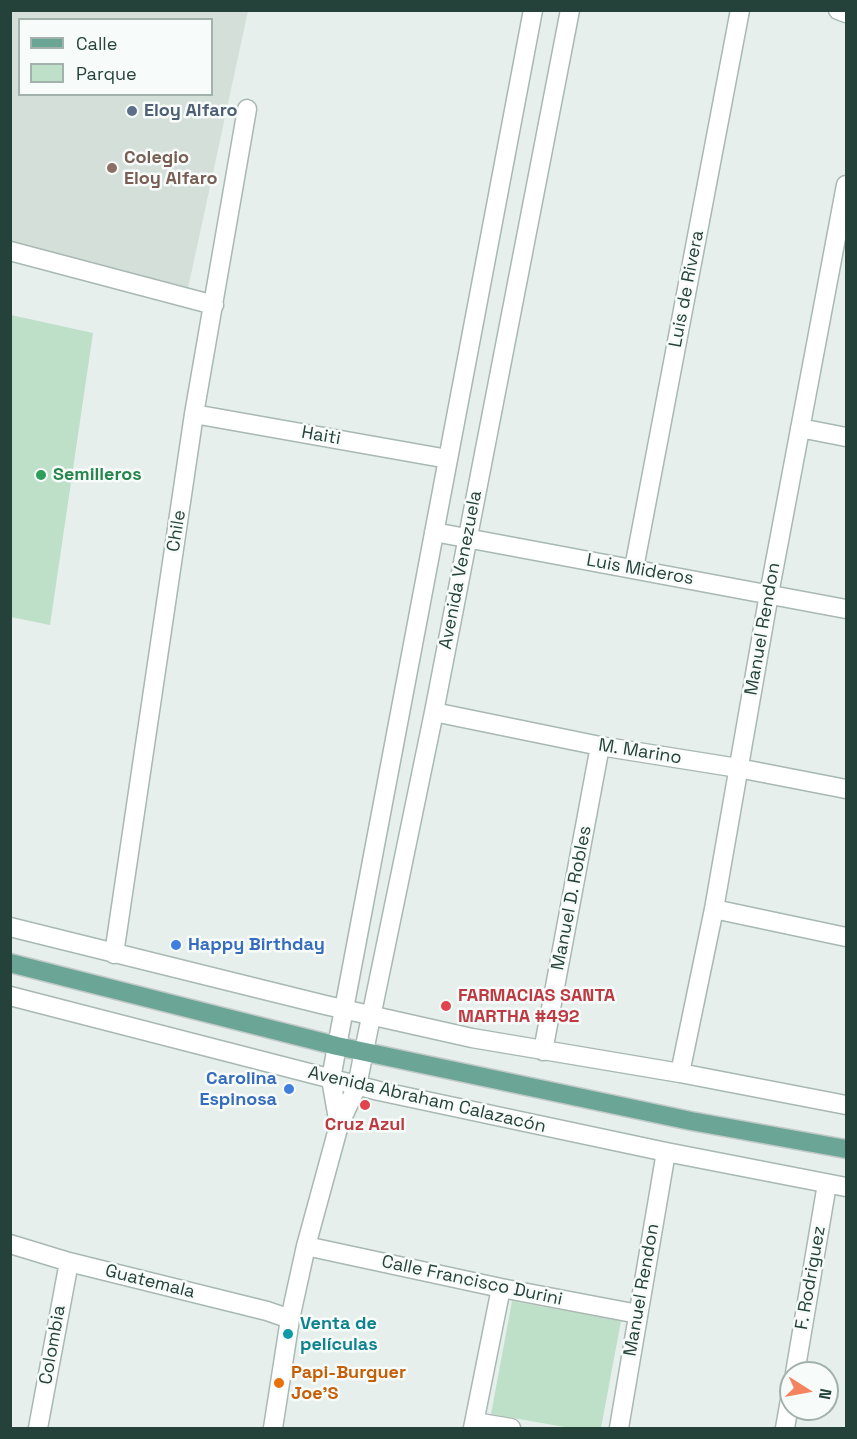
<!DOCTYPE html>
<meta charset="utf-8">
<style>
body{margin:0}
#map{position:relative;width:857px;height:1439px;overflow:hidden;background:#e6efeb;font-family:"Space Grotesk",sans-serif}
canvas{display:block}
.frame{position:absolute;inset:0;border:12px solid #24423a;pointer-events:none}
.legend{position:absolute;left:18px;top:18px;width:195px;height:78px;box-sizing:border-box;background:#f7fbf9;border:2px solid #a3b1ad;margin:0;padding:8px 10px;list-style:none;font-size:18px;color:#24423a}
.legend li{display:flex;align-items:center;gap:12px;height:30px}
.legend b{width:30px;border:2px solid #a3b1ad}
.north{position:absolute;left:779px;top:1361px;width:60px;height:60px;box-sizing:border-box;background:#f7fbf9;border:2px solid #a3b1ad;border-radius:50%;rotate:101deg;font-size:16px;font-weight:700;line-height:24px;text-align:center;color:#24423a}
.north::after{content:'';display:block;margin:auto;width:21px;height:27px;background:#f4845f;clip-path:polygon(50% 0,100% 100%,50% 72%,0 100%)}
</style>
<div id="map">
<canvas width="857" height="1439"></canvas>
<div class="frame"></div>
<ul class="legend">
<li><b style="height:8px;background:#6aa596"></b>Calle</li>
<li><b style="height:16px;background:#bfe0c8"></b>Parque</li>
</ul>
<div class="north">N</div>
</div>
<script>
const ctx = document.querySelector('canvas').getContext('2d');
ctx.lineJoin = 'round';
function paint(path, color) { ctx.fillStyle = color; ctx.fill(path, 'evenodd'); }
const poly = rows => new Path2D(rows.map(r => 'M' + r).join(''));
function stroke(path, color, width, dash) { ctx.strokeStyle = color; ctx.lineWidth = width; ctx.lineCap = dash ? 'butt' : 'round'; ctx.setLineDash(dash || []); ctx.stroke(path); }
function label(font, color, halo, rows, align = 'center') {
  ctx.font = font + ' "Space Grotesk",sans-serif'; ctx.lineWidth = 5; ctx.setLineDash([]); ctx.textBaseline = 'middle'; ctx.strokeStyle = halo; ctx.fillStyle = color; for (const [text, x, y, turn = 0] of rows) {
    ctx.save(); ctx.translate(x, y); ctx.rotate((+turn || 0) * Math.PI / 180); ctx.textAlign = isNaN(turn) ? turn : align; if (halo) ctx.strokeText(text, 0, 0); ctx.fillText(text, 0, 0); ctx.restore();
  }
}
const built = poly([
 [10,11,248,11,187,293,11,241],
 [20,20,212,20,212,94,20,94]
]);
const green = poly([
 [11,315,93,333,50,625,11,617],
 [512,1301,621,1321,601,1428,570,1428,491,1414]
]);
const minor = poly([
 [838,10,846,13],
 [10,251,214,305],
 [194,414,448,459],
 [800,428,846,437],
 [434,532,846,609],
 [634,568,740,10],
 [434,712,600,746,738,768,846,789],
 [714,909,846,937],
 [10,927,325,1005,472,1038,680,1073,846,1105],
 [114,954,194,414,247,109],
 [10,996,379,1091,666,1152,846,1187],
 [543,1051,600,746],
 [680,1073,714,909,769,594,846,185],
 [339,1125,331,1079,337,1046,533,10],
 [10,1244,69,1262,267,1311,290,1319],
 [306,1246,501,1288,638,1314],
 [795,1373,827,1184],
 [475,1422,511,1428],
 [38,1428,69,1262],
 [273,1428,290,1319,306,1246,339,1125,357,1086,364,1051,434,712,570,10],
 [473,1428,501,1288],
 [619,1428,666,1152],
 [785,1428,791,1394]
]);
const major = poly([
 [10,963,337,1046,691,1121,846,1149]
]);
const markers = [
 [132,111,6,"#5c6f8a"],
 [112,168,6,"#8d6e63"],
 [41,475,6,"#2e9e5b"],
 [176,945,6,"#3f7fe0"],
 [446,1006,6,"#e0444e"],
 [289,1089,6,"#3f7fe0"],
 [365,1105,6,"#e0444e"],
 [288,1334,6,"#0f9aa8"],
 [279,1383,6,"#e8710a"]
];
const serviceNames = [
 ["Eloy Alfaro",144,111]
];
const educationNames = [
 ["Colegio",124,158],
 ["Eloy Alfaro",124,179]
];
const streetNames = [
 ["Luis de Rivera",687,289,-79],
 ["Haiti",321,436,10],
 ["Chile",177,531,-81],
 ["Avenida Venezuela",461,570,-79],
 ["Luis Mideros",640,570,10],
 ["Manuel Rendon",763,629,-80],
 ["M. Marino",640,752,9],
 ["Manuel D. Robles",572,898,-79],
 ["Avenida Abraham Calazacón",427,1100,13],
 ["F. Rodriguez",811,1278,-80],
 ["Calle Francisco Durini",472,1281,12],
 ["Guatemala",150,1282,14],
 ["Manuel Rendon",642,1290,-80],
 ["Colombia",53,1345,-80]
];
const leisureNames = [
 ["Semilleros",53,475]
];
const shopNames = [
 ["Happy Birthday",188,945],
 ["Carolina",277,1079,"right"],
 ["Espinosa",277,1100,"right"]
];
const healthNames = [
 ["FARMACIAS SANTA",458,996],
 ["MARTHA #492",458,1017],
 ["Cruz Azul",365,1125,"center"]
];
const cultureNames = [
 ["Venta de",300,1324],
 ["películas",300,1345]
];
const foodNames = [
 ["Papi-Burguer",291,1373],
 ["Joe'S",291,1394]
];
paint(built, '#d4dfda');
paint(green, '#bfe0c8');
stroke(minor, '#a8b8b2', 21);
stroke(major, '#c2cac8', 21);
stroke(minor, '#fff', 18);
stroke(major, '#6aa596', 18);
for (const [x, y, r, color] of markers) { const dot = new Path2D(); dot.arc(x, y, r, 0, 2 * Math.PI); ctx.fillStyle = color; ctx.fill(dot); stroke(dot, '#f7fbf9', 2); }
label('bold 18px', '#4e5e75', '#f7fbf9', serviceNames, 'left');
label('bold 18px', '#785e54', '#f7fbf9', educationNames, 'left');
label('18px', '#24423a', '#f7fbf9', streetNames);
label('bold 18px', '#27864d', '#f7fbf9', leisureNames, 'left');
label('bold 18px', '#366cbe', '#f7fbf9', shopNames, 'left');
label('bold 18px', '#be3a42', '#f7fbf9', healthNames, 'left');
label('bold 18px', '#0d838f', '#f7fbf9', cultureNames, 'left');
label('bold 18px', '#c56008', '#f7fbf9', foodNames, 'left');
</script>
